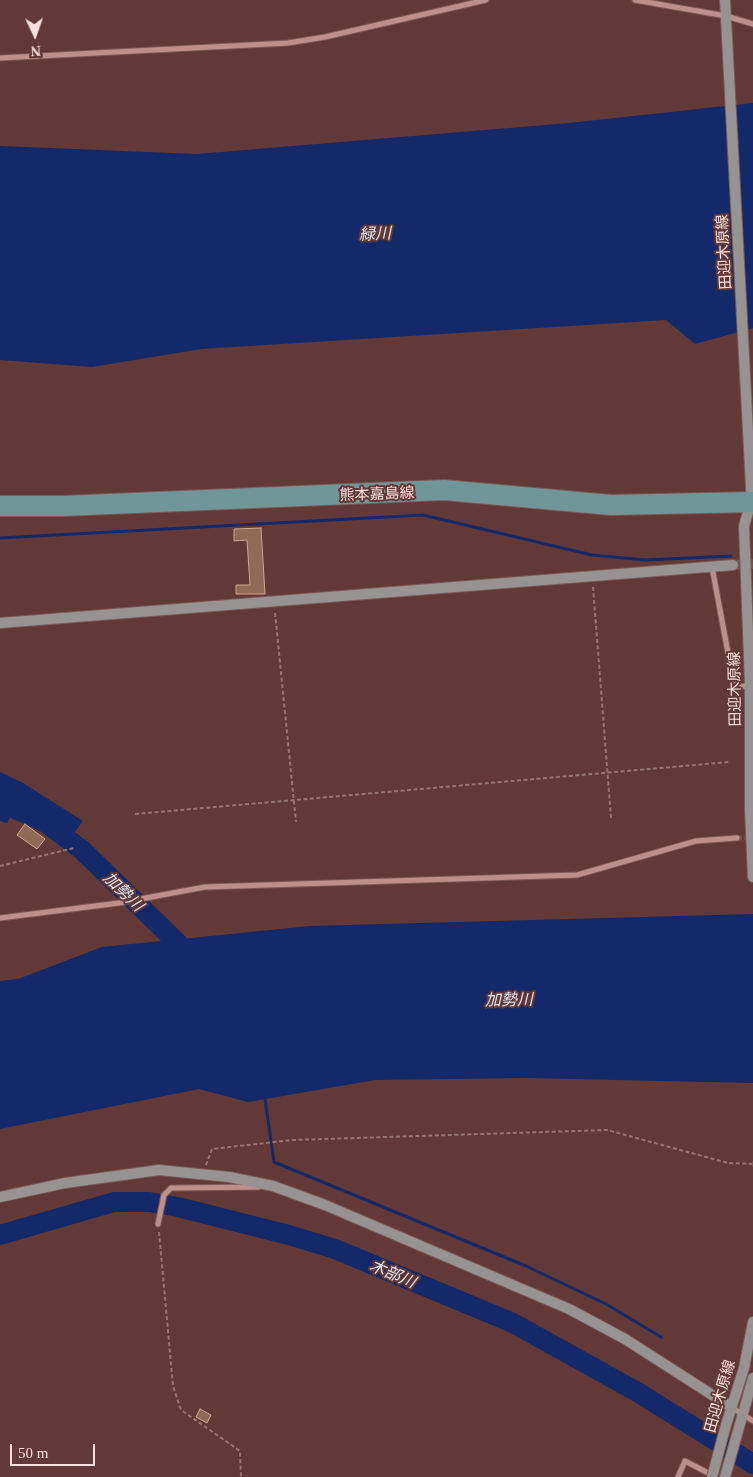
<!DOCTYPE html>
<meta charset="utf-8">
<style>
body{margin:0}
#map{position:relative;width:753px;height:1477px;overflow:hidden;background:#623936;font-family:Georgia,serif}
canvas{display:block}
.north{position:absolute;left:10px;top:10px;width:50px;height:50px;-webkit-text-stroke:4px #623936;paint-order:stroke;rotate:177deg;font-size:14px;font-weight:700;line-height:20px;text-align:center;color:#f9dfdc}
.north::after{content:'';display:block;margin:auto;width:18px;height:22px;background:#f9dfdc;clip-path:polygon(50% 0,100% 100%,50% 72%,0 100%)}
.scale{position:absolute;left:10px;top:1444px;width:85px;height:22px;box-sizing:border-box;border:2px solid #f9dfdc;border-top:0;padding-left:6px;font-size:15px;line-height:18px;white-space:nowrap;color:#f9dfdc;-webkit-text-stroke:4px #623936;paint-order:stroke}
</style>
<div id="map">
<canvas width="753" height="1477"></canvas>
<div class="north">N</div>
<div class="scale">50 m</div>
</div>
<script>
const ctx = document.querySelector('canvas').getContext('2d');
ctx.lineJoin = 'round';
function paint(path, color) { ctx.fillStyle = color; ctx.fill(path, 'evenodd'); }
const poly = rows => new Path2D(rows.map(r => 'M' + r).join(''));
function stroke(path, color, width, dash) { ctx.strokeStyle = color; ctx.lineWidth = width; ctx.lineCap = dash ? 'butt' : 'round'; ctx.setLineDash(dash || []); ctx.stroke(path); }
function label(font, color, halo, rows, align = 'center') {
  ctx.font = font + ' Georgia,"Noto Sans JP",serif'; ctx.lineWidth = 4; ctx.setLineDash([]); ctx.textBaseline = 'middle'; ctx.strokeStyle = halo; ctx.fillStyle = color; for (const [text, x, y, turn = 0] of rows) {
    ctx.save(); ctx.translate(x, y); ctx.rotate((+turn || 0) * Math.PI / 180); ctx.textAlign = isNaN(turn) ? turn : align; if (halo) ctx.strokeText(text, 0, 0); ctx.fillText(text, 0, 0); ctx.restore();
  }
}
const water = poly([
 [753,103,753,328,695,344,666,320,201,349,92,367,0,360,0,146,197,154,569,123],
 [0,772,23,783,83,821,70,838,26,806,16,807,7,823,0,821],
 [753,914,753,1083,527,1078,375,1080,248,1102,199,1089,0,1129,0,981,18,979,102,947,310,926]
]);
const stream = poly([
 [0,538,423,515,592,555,645,560,731,556],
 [265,1099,274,1162,526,1266,606,1304,661,1337]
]);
const river = poly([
 [0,802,46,823,82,850,193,958],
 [0,1235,114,1202,149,1202,178,1207,289,1235,335,1249,513,1323,639,1393,753,1464]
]);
const building = poly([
 [261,528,265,594,236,594,236,585,250,585,247,540,234,541,234,529,261,528],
 [25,824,45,839,37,849,17,835,25,824],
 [200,1409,211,1415,207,1423,196,1417,200,1409]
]);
const streetTunnel = poly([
 [737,838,752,838],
 [752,1164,753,1164]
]);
const secondaryTunnel = poly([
 [733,565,753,564]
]);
const path = poly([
 [593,587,611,818],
 [275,613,296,822],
 [135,814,729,762],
 [0,866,74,848],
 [206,1165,212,1149,292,1140,607,1130,728,1163,752,1164],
 [159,1232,173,1386,181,1410,240,1451,241,1477]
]);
const street = poly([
 [635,0,726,16,753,24],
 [0,58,288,43,325,37,486,0],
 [712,567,734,685,740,687,750,685],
 [0,918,119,903,205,887,577,875,696,841,737,838],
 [158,1224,164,1195,171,1188,259,1187],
 [731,1407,753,1421],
 [678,1477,685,1461,714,1476]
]);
const secondary = poly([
 [725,0,752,506],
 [751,502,744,526,750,685,750,810,753,877],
 [0,623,733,565],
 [0,1197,65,1183,159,1170,229,1177,273,1186,325,1205,569,1309,625,1339,731,1407],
 [726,1425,744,1368,753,1322],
 [725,1477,753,1378]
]);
const primary = poly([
 [0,506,62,506,444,490,611,505,753,502]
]);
const secondaryBridge = poly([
 [712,1477,726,1425]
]);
const streetNames = [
 ["田迎木原線",723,252,-93],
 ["熊本嘉島線",377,493,-2],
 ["田迎木原線",734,689,-91],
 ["田迎木原線",719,1396,-74]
];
const waterNames = [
 ["緑川",375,233,-2],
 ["加勢川",124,891,44],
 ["加勢川",509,999,-1],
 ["木部川",393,1273,23]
];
paint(water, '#132969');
stroke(stream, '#132969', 3);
stroke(river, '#132969', 20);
paint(building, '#916957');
stroke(building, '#d1a693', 1);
stroke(streetTunnel, '#79524f', 5, [5, 2.5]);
stroke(secondaryTunnel, '#79524f', 10, [10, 5]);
stroke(street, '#7b5956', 7);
stroke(secondary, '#7b5956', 12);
stroke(primary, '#7b5956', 22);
stroke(path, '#987471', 2, [4, 2.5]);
stroke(street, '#be8f8a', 5);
stroke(secondary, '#979392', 10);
stroke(primary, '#71969a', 20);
stroke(secondaryBridge, '#7b5956', 12, []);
stroke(secondaryBridge, '#979392', 10);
label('15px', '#f9dfdc', '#623936', streetNames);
label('italic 16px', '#dae4f8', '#623936', waterNames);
</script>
